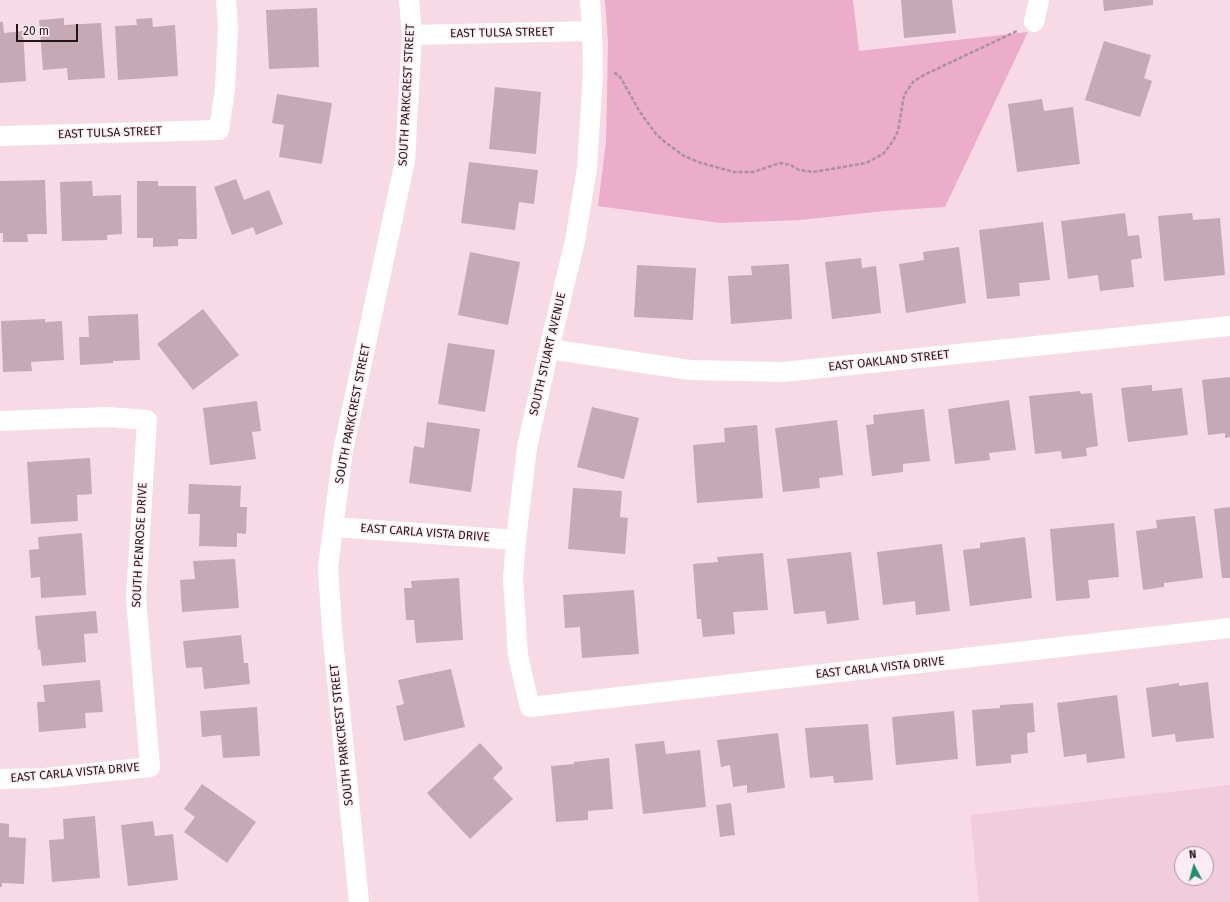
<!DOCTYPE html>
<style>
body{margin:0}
#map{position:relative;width:1230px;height:902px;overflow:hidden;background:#f8dae7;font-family:"Fira Sans",sans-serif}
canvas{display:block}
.north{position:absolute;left:1174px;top:846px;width:40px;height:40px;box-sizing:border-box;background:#feebf3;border:1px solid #a6969d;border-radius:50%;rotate:354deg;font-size:11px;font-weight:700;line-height:16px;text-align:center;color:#21171b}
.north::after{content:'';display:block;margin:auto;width:14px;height:18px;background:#1c9073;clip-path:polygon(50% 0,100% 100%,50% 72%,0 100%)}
.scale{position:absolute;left:16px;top:24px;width:62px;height:18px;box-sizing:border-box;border:2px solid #21171b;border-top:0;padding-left:5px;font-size:12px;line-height:14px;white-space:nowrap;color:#21171b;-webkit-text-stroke:3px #feebf3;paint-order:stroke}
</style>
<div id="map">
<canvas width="1230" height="902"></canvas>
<div class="north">N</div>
<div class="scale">20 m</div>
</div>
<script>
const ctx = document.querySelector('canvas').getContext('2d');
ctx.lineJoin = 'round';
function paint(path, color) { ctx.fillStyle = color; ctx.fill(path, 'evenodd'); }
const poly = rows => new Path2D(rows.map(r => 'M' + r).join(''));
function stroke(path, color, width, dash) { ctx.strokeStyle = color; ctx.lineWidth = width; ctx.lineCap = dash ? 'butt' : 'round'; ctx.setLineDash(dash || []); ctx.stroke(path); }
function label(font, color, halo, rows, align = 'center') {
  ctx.font = font + ' "Fira Sans",sans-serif'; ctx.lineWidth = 3; ctx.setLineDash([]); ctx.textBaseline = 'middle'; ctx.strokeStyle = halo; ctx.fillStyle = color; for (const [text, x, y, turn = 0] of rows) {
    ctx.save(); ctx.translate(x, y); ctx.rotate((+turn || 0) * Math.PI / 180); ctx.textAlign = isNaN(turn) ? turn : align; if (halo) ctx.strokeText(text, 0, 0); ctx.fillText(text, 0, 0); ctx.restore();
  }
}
const built = poly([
 [1230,785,1230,902,979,902,970,815],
 [1182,854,1206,854,1206,878,1182,878]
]);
const green = poly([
 [605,0,853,0,859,51,1028,32,945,207,884,211,800,220,720,223,598,206,606,142,608,43]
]);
const building = poly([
 [901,0,952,0,956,33,904,38],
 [1103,0,1153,0,1153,5,1104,11],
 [317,8,319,67,269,69,266,10],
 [64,18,64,25,101,23,105,78,68,80,67,68,43,70,39,20],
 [152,18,153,27,175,25,178,76,118,80,115,26,137,25,136,19],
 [0,22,3,22,4,33,23,31,26,81,0,83],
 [1104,41,1151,55,1144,78,1152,81,1140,117,1085,100],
 [495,87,541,92,536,154,489,149],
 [277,94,332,103,322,164,279,157,284,125,272,123],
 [1042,99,1044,111,1073,107,1080,164,1017,172,1008,104],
 [469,162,538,170,534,204,519,202,515,230,461,223],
 [236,179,244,200,269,190,283,224,256,235,253,227,232,235,214,187],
 [45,180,47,234,27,234,28,242,3,242,3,233,0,233,0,181],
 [92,181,93,196,121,195,122,234,107,235,107,240,62,241,60,182],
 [137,181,158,181,158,186,196,186,197,239,178,239,178,246,153,247,153,238,137,238],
 [1125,213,1128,236,1139,235,1142,258,1131,260,1134,287,1100,291,1098,275,1068,279,1061,221],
 [1192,213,1193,220,1220,218,1225,275,1164,281,1158,216],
 [1043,222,1050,280,1019,283,1020,296,987,299,979,230],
 [959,247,966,303,906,313,899,264,924,260,923,252],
 [470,252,520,262,508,325,458,315],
 [861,258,862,268,876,266,881,313,832,319,825,262],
 [789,264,792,319,731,324,728,276,752,275,751,266],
 [637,265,696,268,693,320,634,317],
 [203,309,239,355,193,390,157,344],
 [138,314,140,360,113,361,113,363,80,365,79,337,89,337,88,316],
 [45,319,45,322,62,321,64,360,31,362,32,371,3,372,1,321],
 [448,343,495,350,485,412,438,404],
 [1230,377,1230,437,1225,438,1225,433,1208,435,1202,380],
 [1152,385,1152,391,1182,388,1188,435,1128,442,1121,388],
 [1080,391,1081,394,1092,393,1098,446,1086,448,1087,456,1062,459,1061,451,1035,454,1029,396],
 [1009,400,1016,450,989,453,990,460,955,464,948,409],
 [257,401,261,431,252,432,256,459,210,465,203,408],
 [592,407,639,418,624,479,577,467],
 [924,409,930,461,903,464,903,472,872,476,866,425,874,424,873,415],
 [837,420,843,475,819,478,820,488,783,492,775,428],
 [427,422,480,429,471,492,409,483,414,446,424,448],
 [757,425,763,498,697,503,693,445,725,442,724,428],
 [90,458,92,494,77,495,78,521,31,524,27,462],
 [189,484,241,486,240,507,247,507,246,534,237,533,237,547,199,546,200,514,188,514],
 [573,488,622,491,620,517,628,518,625,554,568,549],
 [1230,507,1230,578,1222,578,1214,509],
 [1195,516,1203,578,1164,583,1164,587,1143,590,1136,531,1157,528,1156,520],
 [1114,523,1119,577,1088,580,1090,598,1056,601,1050,529],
 [82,533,86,595,41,598,40,577,31,578,29,550,39,549,38,537],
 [1025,537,1032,598,970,606,963,550,980,548,980,543],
 [942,544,950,611,916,615,915,601,883,605,877,552],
 [851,552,859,620,827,624,825,611,794,614,787,559],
 [763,553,768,610,733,612,735,634,703,637,701,619,697,619,693,564,718,562,717,557],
 [235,559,239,608,182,612,180,580,195,579,193,561],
 [459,578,463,640,416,643,414,620,406,620,404,588,412,588,411,581],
 [634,590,639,654,582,658,580,627,565,628,563,595],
 [96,611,98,633,84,634,86,662,42,666,40,649,38,650,35,616],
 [241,635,244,663,248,663,250,684,204,689,202,667,186,668,183,641],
 [451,669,465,727,404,741,396,706,404,704,398,680],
 [100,680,103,712,85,713,86,728,39,732,37,702,45,702,43,685],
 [1208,682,1214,738,1176,742,1175,734,1152,737,1146,688,1179,683,1179,686],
 [1117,695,1125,758,1087,763,1086,754,1064,757,1057,703],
 [1033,703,1035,732,1027,733,1028,753,1011,755,1011,763,976,766,972,710,1000,708,1000,705],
 [257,707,260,756,223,758,221,735,202,737,200,711],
 [954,711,958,759,896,765,892,717],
 [868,724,873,780,834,783,833,776,810,778,805,728],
 [778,733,785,788,747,793,747,785,733,787,730,765,721,767,717,740],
 [664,741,666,754,700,750,706,807,643,814,635,744],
 [480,743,503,768,493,778,513,799,470,839,427,793],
 [609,758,613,809,588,811,588,820,556,822,551,766,574,764,574,762],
 [202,784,256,822,227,863,184,832,195,817,184,809],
 [731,803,735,835,720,837,716,805],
 [95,816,100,878,52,882,49,840,64,839,63,819],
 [153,821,155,836,173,834,178,880,128,886,121,825],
 [0,823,9,824,9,837,26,838,24,884,2,883,2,887,0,887]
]);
const path = poly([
 [614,73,619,75,640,112,656,134,665,142,684,156,701,163,734,172,753,172,780,163,791,165,799,170,813,172,866,163,883,154,893,141,898,131,904,95,914,81,926,74,1017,31]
]);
const street = poly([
 [590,0,592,31,593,74,587,168,575,241,549,349,527,447,516,540,513,578,518,656,530,707,1230,628],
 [1034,22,1039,0],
 [412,35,592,31],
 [0,136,219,130,225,89,228,27,226,0],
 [549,349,690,370,783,372,1230,326],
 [0,421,108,417,147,420,136,598,150,767,45,778,0,779],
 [334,527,516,540],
 [359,902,332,629,328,567,343,451,405,161,412,35,409,0]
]);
const streetNames = [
 ["EAST TULSA STREET",502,33,-1],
 ["SOUTH PARKCREST STREET",407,95,-87],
 ["EAST TULSA STREET",110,133,-2],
 ["SOUTH STUART AVENUE",548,354,-77],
 ["EAST OAKLAND STREET",889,361,-6],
 ["SOUTH PARKCREST STREET",353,414,-79],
 ["EAST CARLA VISTA DRIVE",425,533,4],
 ["SOUTH PENROSE DRIVE",140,545,-87],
 ["EAST CARLA VISTA DRIVE",880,668,-6],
 ["SOUTH PARKCREST STREET",342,735,-96],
 ["EAST CARLA VISTA DRIVE",75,773,-5]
];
paint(built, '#f1ccdc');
paint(green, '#ebadc9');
paint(building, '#c6a9b5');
stroke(path, '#a9939c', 2.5, [4, 2]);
stroke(street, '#fff', 20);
label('12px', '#21171b', '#feebf3', streetNames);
</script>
